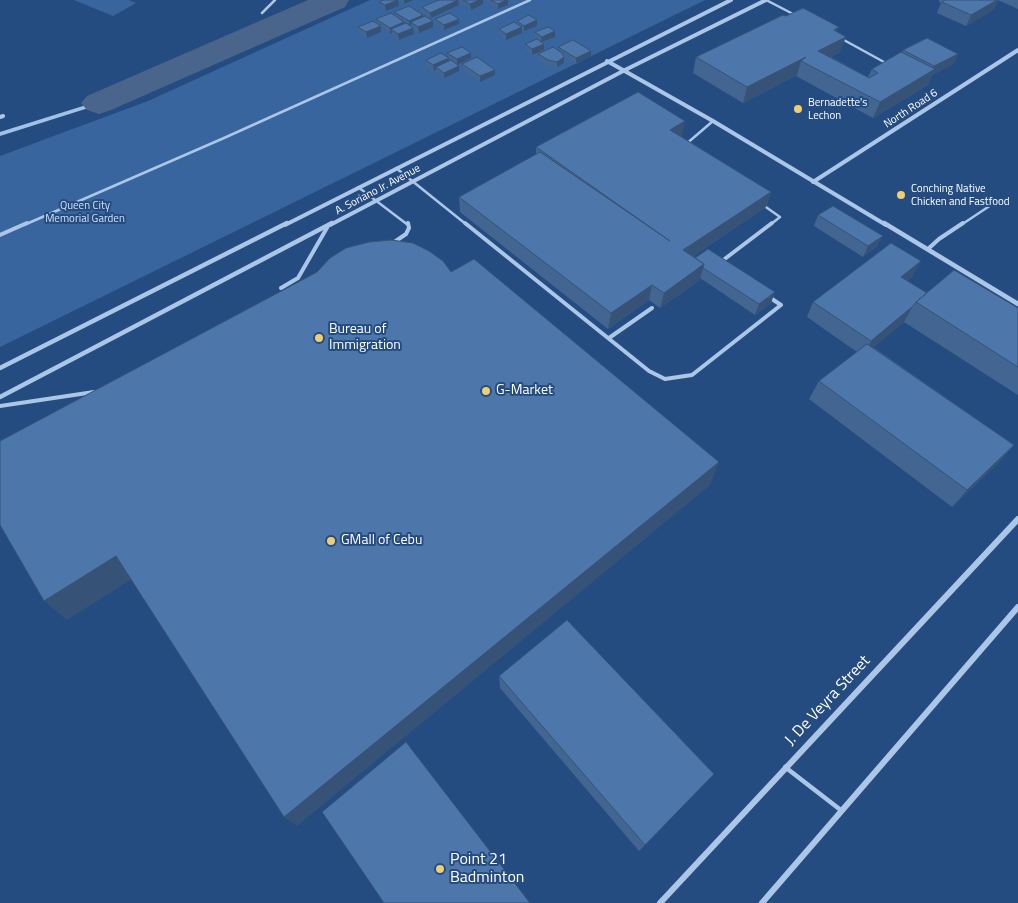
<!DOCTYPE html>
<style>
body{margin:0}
canvas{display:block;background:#254c81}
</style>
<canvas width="1018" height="903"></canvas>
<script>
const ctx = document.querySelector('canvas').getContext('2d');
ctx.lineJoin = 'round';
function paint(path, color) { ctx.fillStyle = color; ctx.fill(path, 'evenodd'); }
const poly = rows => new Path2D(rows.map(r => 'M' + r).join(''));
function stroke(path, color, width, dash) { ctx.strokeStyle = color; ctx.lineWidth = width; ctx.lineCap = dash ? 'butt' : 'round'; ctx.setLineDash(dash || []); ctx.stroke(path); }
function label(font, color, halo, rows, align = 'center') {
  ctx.font = font + ' "Titillium Web",sans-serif'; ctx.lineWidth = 4; ctx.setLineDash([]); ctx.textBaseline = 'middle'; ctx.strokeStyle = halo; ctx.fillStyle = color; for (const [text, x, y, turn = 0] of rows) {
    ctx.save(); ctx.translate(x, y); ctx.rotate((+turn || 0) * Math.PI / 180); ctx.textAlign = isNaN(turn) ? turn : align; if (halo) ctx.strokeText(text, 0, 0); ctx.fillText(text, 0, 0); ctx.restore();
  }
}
const green = poly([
 [74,0,129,0,136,3,113,16],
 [370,0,705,0,0,347,0,156,148,101]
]);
const stream = poly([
 [99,101,101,102,101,104,0,136,0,132,99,101]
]);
const river = poly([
 [308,0,349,0,345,7,111,110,99,114,87,110,81,103,87,96,308,0]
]);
const laneFar2 = poly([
 [766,0,795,15],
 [262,13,275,0],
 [842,39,884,62],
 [685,145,713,121],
 [396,168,467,225],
 [358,187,408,225],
 [763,205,780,217,770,225],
 [24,225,224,138,530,0],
 [961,225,991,205]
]);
const laneFar1 = poly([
 [465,223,649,371,665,379,692,375,781,305,769,297],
 [0,235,27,223],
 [393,243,406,234,409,228,408,223],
 [928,249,939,239,963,223],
 [722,261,772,223],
 [281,288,298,278,328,226],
 [609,338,652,308],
 [0,406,94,392]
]);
const lane = poly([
 [785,767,842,811]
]);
const streetFar2 = poly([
 [607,61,713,121,886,225],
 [0,117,3,116],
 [813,182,1018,50],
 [285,225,731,0],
 [330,225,625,70,766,0]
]);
const streetFar1 = poly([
 [884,223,1018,304],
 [0,368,287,223],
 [0,397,332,223]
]);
const street = poly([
 [660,903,1018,519],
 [762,903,1018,607]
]);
const wall = poly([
 [398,0,414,0,404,4],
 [398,0,399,6,386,11,380,7,379,2],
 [439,0,483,0,483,4,471,10,458,3,459,5,431,18,423,13,422,7],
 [483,0,508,0,508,5,498,9],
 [939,0,1018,0,1018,9,998,0,993,10,966,26,937,13,941,3,939,2],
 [394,12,423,15,423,17,433,21,433,27,419,33,413,29,414,34,399,40,392,35,392,33,390,34,381,27,381,32,367,38,359,32,358,27,377,24,376,19,395,16],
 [786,16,840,52,831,57,868,77,872,69,902,52,903,50,958,54,953,64,932,75,928,85,873,118,796,76,797,75,743,103,693,73,696,57],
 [435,19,459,19,459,24,444,30,436,24],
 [517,21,537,26,524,31,522,30,522,33,506,40,499,34,499,29,517,24],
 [535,32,555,37,541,42,544,44,544,50,532,55,525,50,525,44,537,39,535,38],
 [558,47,591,56,576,64,564,57,564,63,557,67,548,66,538,60,538,54,557,50],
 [447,53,471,58,457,65,459,66,459,71,444,78,436,73,436,70,434,71,426,66,426,60,448,58],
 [462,64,495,75,480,82,462,69],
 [682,136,682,137,771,192,766,207,693,256,771,303,755,315,700,278,700,280,660,308,649,300,608,329,460,212,459,197,536,155,536,147],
 [818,215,877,246,863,257,814,226],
 [912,277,907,281,927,293,1018,308,1018,395,904,322,873,347,1014,445,998,463,952,507,809,399,819,381,857,352,807,317,813,302],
 [499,676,714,774,639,851,500,688]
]);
const shadedWall = poly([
 [398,0,399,6,386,11,385,5],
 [404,0,414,0,404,4],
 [458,0,459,5,431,18,430,13],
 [480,0,483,0,483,4,471,10,470,4],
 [506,0,508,0,508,5,498,9,498,4],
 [998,0,993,10,966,26,971,15],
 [423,15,424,20,411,22,411,26,409,26,409,21],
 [459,19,459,24,444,30,444,25],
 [537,20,537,26,524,31,524,26],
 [433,21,433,27,419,33,418,27],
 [404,22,405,28,391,29,392,33,390,34,390,28],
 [381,26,381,32,367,38,366,32],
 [522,27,522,33,506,40,506,34],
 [839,27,834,42,846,37,840,52,813,67,818,51,834,30],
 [413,28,414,34,399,40,398,34],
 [555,31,555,37,541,42,542,37],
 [544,44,544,50,532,55,532,49],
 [591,51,591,56,576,64,576,58],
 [471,53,471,58,457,65,457,59],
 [958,54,953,64,932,75,928,85,873,118,880,102,932,71,934,66],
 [564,57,564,63,557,67,557,62],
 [806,57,801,61,797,75,743,103,747,87],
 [449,58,449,64,436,67,436,70,434,71,433,65],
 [459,66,459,71,444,78,444,73],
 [495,70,495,75,480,82,480,76],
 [685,121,682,136,667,146,670,130],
 [771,192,766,207,679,265,683,250],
 [883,236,877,246,863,257,868,246],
 [921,261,912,277,892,292,901,277],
 [704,264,700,280,660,308,664,293],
 [652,285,649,300,608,329,611,313],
 [775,292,771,303,755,315,759,304],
 [913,306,904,322,863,356,871,341],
 [1014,445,998,463,952,507,967,490],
 [719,462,710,485,297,826,284,817],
 [116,556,135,577,67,620,44,601]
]);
const building = poly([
 [383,0,398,0,385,5,379,2,383,0],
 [439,0,458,0,430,13,422,7,439,0],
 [463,0,480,0,470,4,463,0],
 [491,0,506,0,498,4,491,0],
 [945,0,997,0,971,15,942,2,945,0],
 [409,6,423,15,409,21,394,12,409,6],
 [803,8,839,27,834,30,846,37,818,51,869,78,878,73,872,69,901,52,935,69,880,102,801,61,806,57,747,87,696,57,783,15,786,16,803,8],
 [391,13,404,22,390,28,376,19,391,13],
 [450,13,459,19,444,25,435,19,450,13],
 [529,15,537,20,524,26,517,21,529,15],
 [425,16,433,21,418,27,411,22,425,16],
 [373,21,381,26,366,32,358,27,373,21],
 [514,22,522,27,506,34,499,29,514,22],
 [406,23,413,28,398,34,391,29,406,23],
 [548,27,555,31,542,37,535,32,548,27],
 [927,38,958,54,934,66,903,50,927,38],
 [537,39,544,44,532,49,525,44,537,39],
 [573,40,591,51,576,58,558,47,573,40],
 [462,47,471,53,457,59,447,53,462,47],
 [553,47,562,53,564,57,557,62,548,60,538,54,553,47],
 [441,53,449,58,433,65,426,60,441,53],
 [477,57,495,70,480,76,462,64,477,57],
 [451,60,459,66,444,73,436,67,451,60],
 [638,92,685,121,670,130,771,192,683,250,704,264,664,293,652,285,611,313,459,197,540,152,670,241,536,147,638,92],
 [833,206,883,236,868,246,818,215,833,206],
 [391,240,413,243,429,251,443,261,451,272,474,259,719,462,284,817,116,556,44,601,0,525,0,441,317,272,330,258,346,248,369,242,391,240],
 [891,243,921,261,901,277,927,293,916,302,913,306,871,341,813,302,891,243],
 [708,249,775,292,759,304,703,268,704,264,695,258,708,249],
 [954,270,1018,308,1018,367,916,302,954,270],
 [867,344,1014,445,967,490,819,381,867,344],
 [567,620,714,774,645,845,499,676,567,620],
 [406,742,530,903,384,903,322,812,406,742]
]);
const markers = [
 [798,109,5,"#f0cd71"],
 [901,195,5,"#f0cd71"],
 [319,338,5,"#f0cd71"],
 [486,391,5,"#f0cd71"],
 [331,541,5,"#f0cd71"],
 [440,869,5,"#f0cd71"]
];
const farPoinames = [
 ["Bernadette's",808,103],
 ["Lechon",808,116],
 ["Conching Native",911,189],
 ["Chicken and Fastfood",911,202]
];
const farStreetnames = [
 ["North Road 6",911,109,-33],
 ["A. Soriano Jr. Avenue",378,190,-28]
];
const farParknames = [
 ["Queen City",85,206],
 ["Memorial Garden",85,219]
];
const poiNames = [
 ["Bureau of",329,330],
 ["Immigration",329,346],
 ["G-Market",496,391],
 ["GMall of Cebu",341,541]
];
const nearStreetnames = [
 ["J. De Veyra Street",828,701,-47]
];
const nearPoinames = [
 ["Point 21",450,860],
 ["Badminton",450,878]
];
paint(green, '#39659e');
paint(stream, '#a1c1e7');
paint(river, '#49658b');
stroke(laneFar2, '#acc6e7', 2.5);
stroke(laneFar1, '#acc6e7', 4);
stroke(lane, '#acc6e7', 4.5);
stroke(streetFar2, '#acc6e7', 4);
stroke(streetFar1, '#acc6e7', 4.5);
stroke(street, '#acc6e7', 6);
paint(wall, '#426592');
paint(shadedWall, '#365377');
paint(building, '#4d76aa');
stroke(building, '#365377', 1);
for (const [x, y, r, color] of markers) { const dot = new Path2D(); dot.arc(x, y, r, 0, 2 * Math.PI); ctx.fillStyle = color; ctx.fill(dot); stroke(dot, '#254c81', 2); }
label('11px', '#fff', '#254c81', farPoinames, 'left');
label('11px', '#fff', '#254c81', farStreetnames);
label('11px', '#d0e0f5', '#254c81', farParknames);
label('14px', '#fff', '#254c81', poiNames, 'left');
label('16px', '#fff', '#254c81', nearStreetnames);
label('16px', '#fff', '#254c81', nearPoinames, 'left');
</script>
